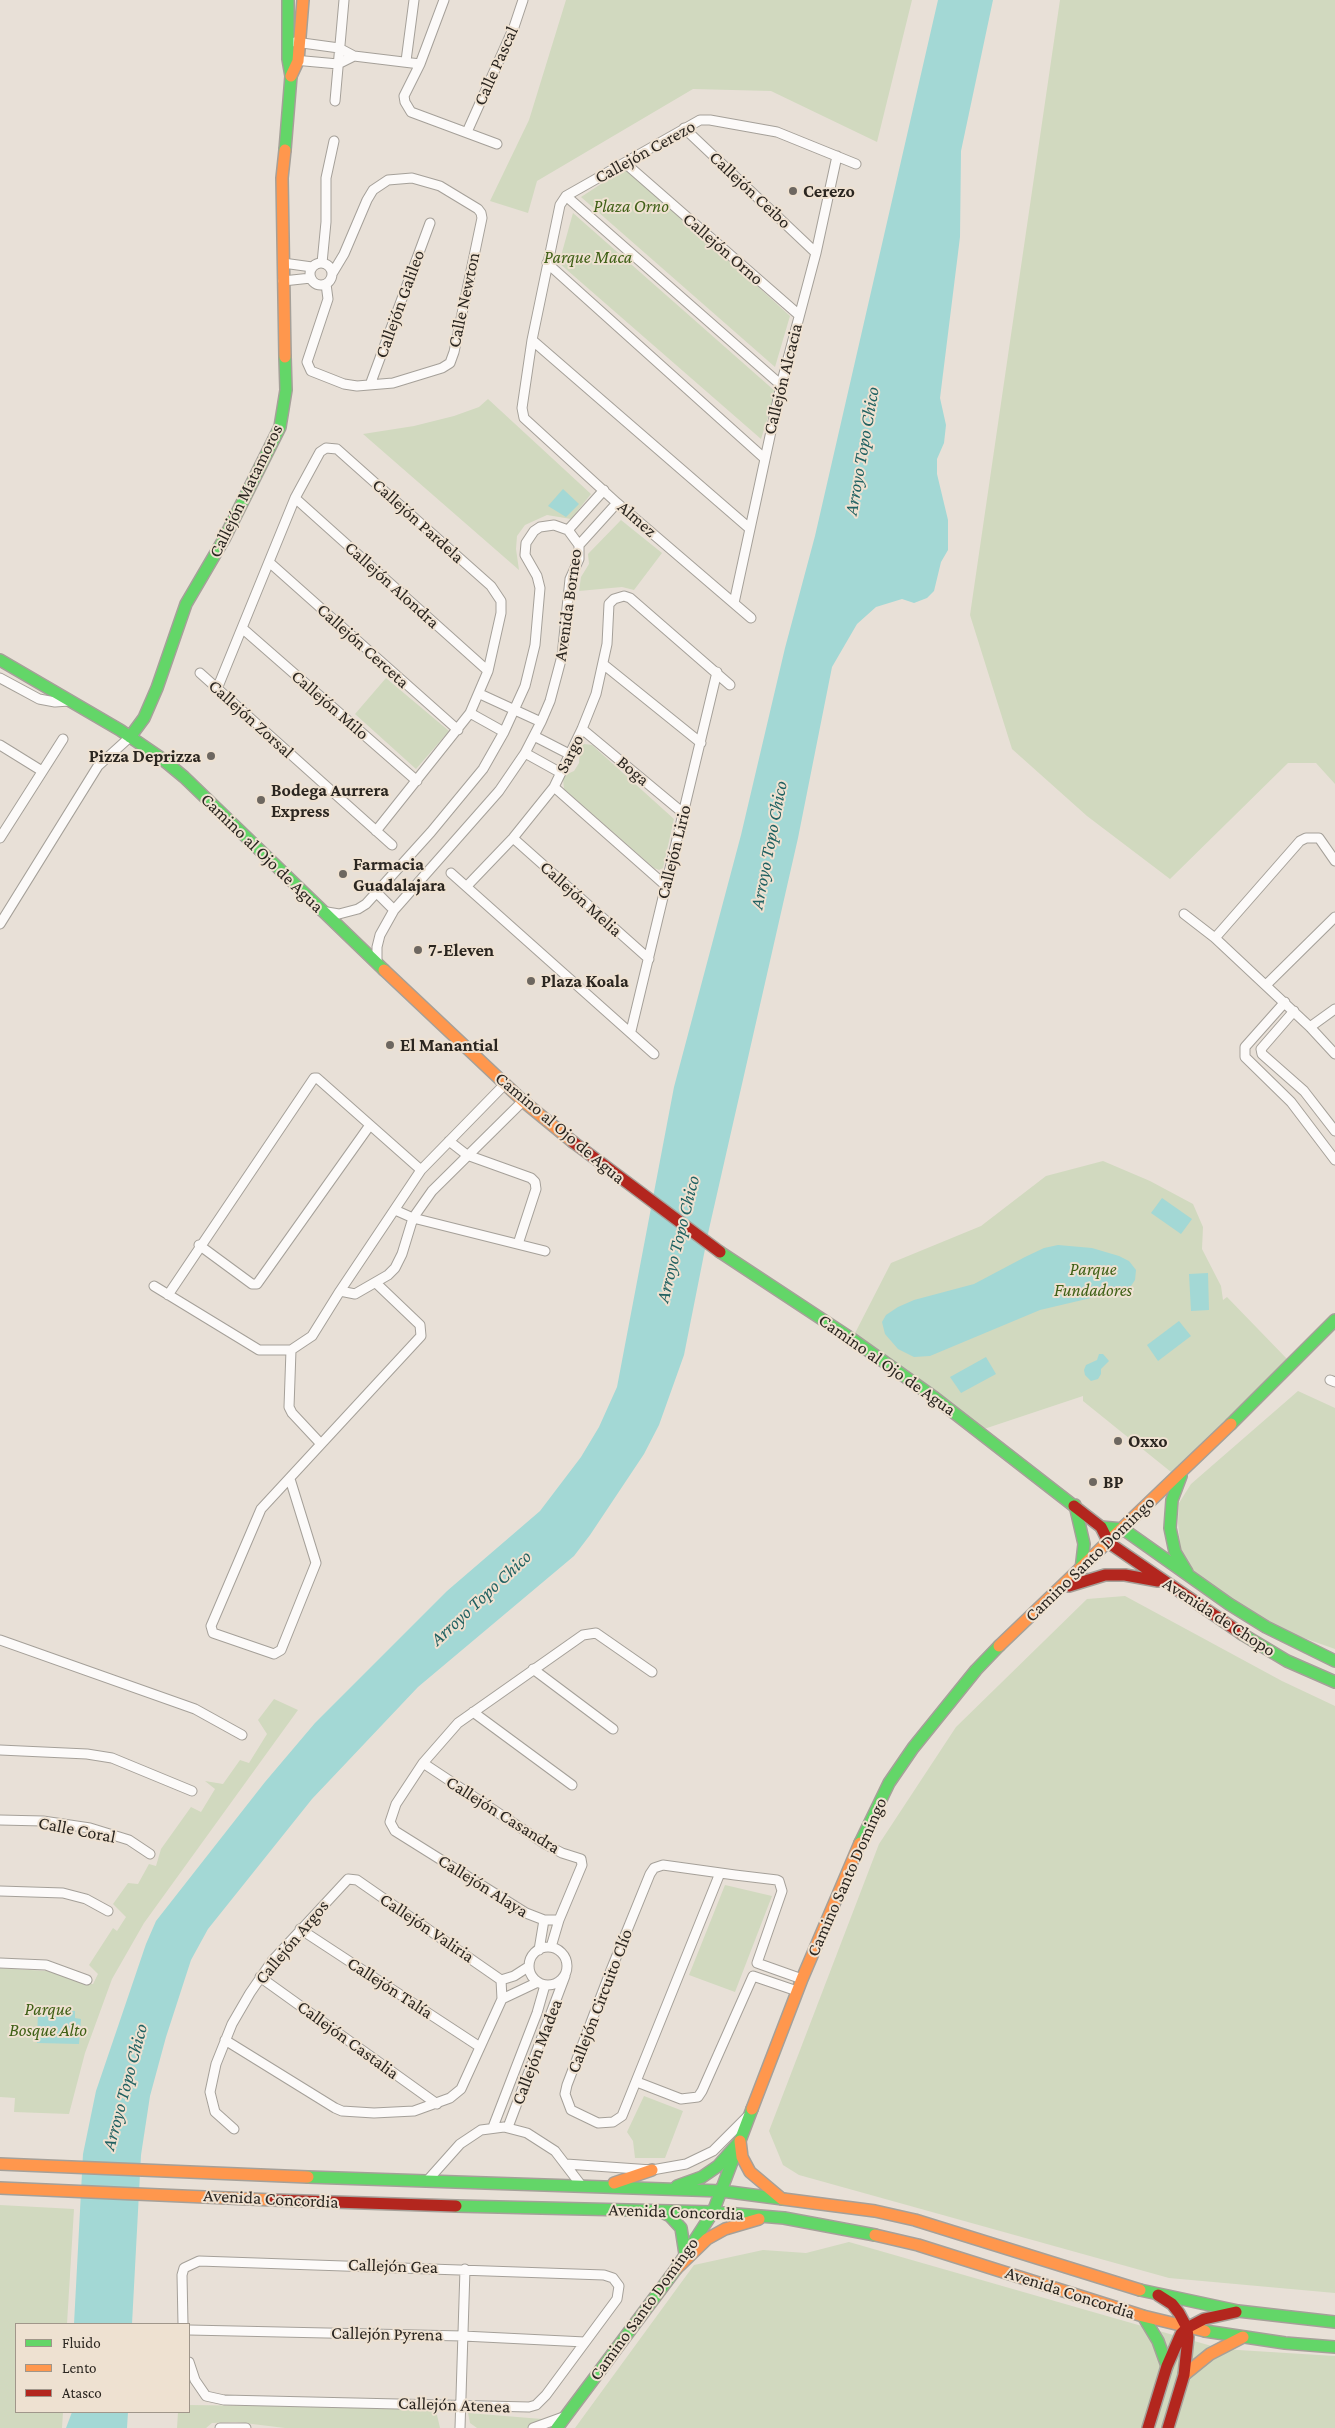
<!DOCTYPE html>
<meta charset="utf-8">
<style>
body{margin:0}
#map{position:relative;width:1335px;height:2428px;overflow:hidden;background:#e8e0d7;font-family:"Crimson Pro",serif}
canvas{display:block}
.legend{position:absolute;left:15px;top:2323px;width:175px;height:90px;box-sizing:border-box;background:#eee1d1;border:1px solid #a0968a;margin:0;padding:6px 9px;list-style:none;font-size:15px;color:#2b2620}
.legend li{display:flex;align-items:center;gap:10px;height:25px}
.legend b{width:25px;border:1px solid #a0968a}
</style>
<div id="map">
<canvas width="1335" height="2428"></canvas>
<ul class="legend">
<li><b style="height:6px;background:#63d668"></b>Fluido</li>
<li><b style="height:6px;background:#ff974d"></b>Lento</li>
<li><b style="height:6px;background:#b3261e"></b>Atasco</li>
</ul>
</div>
<script>
const ctx = document.querySelector('canvas').getContext('2d');
ctx.lineJoin = 'round';
function paint(path, color) { ctx.fillStyle = color; ctx.fill(path, 'evenodd'); }
const poly = rows => new Path2D(rows.map(r => 'M' + r).join(''));
function stroke(path, color, width, dash) { ctx.strokeStyle = color; ctx.lineWidth = width; ctx.lineCap = dash ? 'butt' : 'round'; ctx.setLineDash(dash || []); ctx.stroke(path); }
function label(font, color, halo, rows, align = 'center') {
  ctx.font = font + ' "Crimson Pro",serif'; ctx.lineWidth = 4; ctx.setLineDash([]); ctx.textBaseline = 'middle'; ctx.strokeStyle = halo; ctx.fillStyle = color; for (const [text, x, y, turn = 0] of rows) {
    ctx.save(); ctx.translate(x, y); ctx.rotate((+turn || 0) * Math.PI / 180); ctx.textAlign = isNaN(turn) ? turn : align; if (halo) ctx.strokeText(text, 0, 0); ctx.fillText(text, 0, 0); ctx.restore();
  }
}
const green = poly([
 [566,0,912,0,877,142,771,91,693,89,537,181,528,213,490,201,529,120],
 [1060,0,1335,0,1335,784,1316,763,1288,763,1170,879,1087,816,1012,749,970,615],
 [627,167,790,316,775,367,581,197],
 [573,213,776,392,761,439,559,263],
 [488,399,591,494,571,519,547,515,525,525,517,536,516,549,519,570,363,434,414,426,454,416,479,407],
 [621,520,662,553,634,590,622,587,579,591,581,577,589,564,588,554],
 [386,678,449,731,416,769,355,714],
 [584,744,592,745,674,819,663,868,659,870,654,868,564,789,563,779,565,775,574,771,579,763,580,748],
 [1103,1161,1150,1181,1193,1204,1203,1227,1202,1249,1221,1286,1223,1300,1227,1297,1288,1360,1171,1472,1083,1401,1083,1396,978,1431,852,1339,891,1263,981,1226,1046,1176],
 [1298,1391,1335,1408,1335,1649,1287,1632,1239,1604,1188,1567,1181,1553,1178,1523,1179,1503,1191,1484],
 [1125,1596,1282,1681,1335,1706,1335,2293,1169,2278,799,2175,783,2165,769,2131,879,1844,956,1727,1087,1599],
 [274,1699,298,1710,144,1923,112,1979,85,2053,69,2114,14,2112,15,2098,0,2097,0,1968,46,1971,76,1978,84,1984,93,1984,98,1974,89,1965,113,1928,117,1931,126,1917,113,1904,128,1883,138,1884,149,1864,156,1866,161,1849,191,1807,201,1812,215,1789,205,1781,223,1784,240,1760,249,1763,267,1734,258,1720],
 [725,1885,772,1896,735,1992,689,1975],
 [644,2096,683,2111,665,2158,635,2158,633,2141,627,2132],
 [0,2205,74,2209,67,2324,16,2324,16,2412,63,2412,62,2428,0,2428],
 [849,2242,1222,2349,1335,2356,1335,2428,575,2428,694,2265,763,2250,806,2253],
 [189,2405,432,2408,437,2415,440,2428,285,2428,236,2422,212,2423,206,2428,177,2428,178,2412,189,2412],
 [468,2413,542,2419,527,2428,477,2428,470,2423]
]);
const water = poly([
 [938,0,993,0,961,151,960,237,940,398,946,425,944,443,937,459,937,474,948,520,948,550,941,562,934,591,927,598,914,603,902,599,876,607,857,624,832,667,798,838,709,1229,684,1355,659,1425,644,1454,590,1535,574,1556,418,1687,312,1799,208,1929,191,1960,166,2037,150,2096,141,2155,132,2324,74,2324,83,2154,96,2091,146,1944,156,1921,265,1782,315,1723,447,1591,540,1511,581,1457,599,1427,617,1387,674,1087,741,835,785,648,815,536],
 [563,489,579,504,566,517,548,506],
 [1162,1198,1192,1219,1181,1234,1151,1213],
 [1058,1245,1092,1248,1119,1256,1129,1261,1136,1270,1135,1280,1129,1289,1040,1310,930,1356,914,1357,898,1349,885,1334,882,1322,886,1315,898,1307,914,1300,974,1284,1025,1257,1044,1248],
 [1208,1273,1209,1310,1191,1311,1189,1274],
 [1179,1321,1191,1336,1158,1361,1147,1345],
 [1099,1354,1103,1354,1109,1361,1101,1369,1101,1374,1098,1379,1091,1381,1085,1375,1084,1370,1086,1365,1097,1360],
 [986,1357,996,1374,961,1393,950,1377],
 [38,2011,75,2011,75,2018,81,2019,79,2044,37,2043],
 [72,2412,128,2412,127,2428,66,2428]
]);
const street = poly([
 [444,0,420,64,404,96,405,102,411,112,497,144],
 [295,42,339,48,354,56,420,64],
 [294,60,338,64,354,56],
 [406,61,414,0],
 [335,101,344,0],
 [684,128,816,253],
 [467,132,514,27,523,0],
 [625,163,799,315],
 [566,196,781,385],
 [283,263,312,267],
 [322,263,326,222,326,178,334,141],
 [547,263,764,458],
 '310 274a11 11 0 1 1 22 0a11 11 0 1 1-22 0Z',
 [283,281,311,278],
 [326,284,328,299,307,362,311,371,344,384,357,386,393,383,442,368,450,363,454,352,482,218,481,213,478,209,440,186,412,178,388,180,373,190,367,200,344,254,332,274],
 [532,340,749,528],
 [370,385,430,223],
 [295,498,488,671],
 [568,530,604,490],
 [579,545,617,503],
 [269,562,458,730],
 [734,603,781,385,816,253,837,156],
 [751,618,617,503,524,418,522,408,532,340,560,205,566,196,700,120,710,120,777,132,856,164],
 [242,628,417,781],
 [603,664,701,743],
 [200,673,392,845],
 [0,678,39,699,55,702,69,701],
 [217,689,295,498,320,452,326,448,337,449,491,586,501,601,501,613,488,671,470,713,376,831],
 [480,694,541,722],
 [470,713,504,732],
 [582,729,683,813],
 [534,736,571,755],
 [0,745,42,771],
 [525,753,561,773],
 [554,787,665,885],
 [0,838,63,739],
 [513,838,649,959],
 [451,873,654,1054],
 [467,886,513,838,554,787,582,729,596,694,607,644,609,604,614,599,624,596,630,598,730,685],
 [377,893,394,910],
 [321,911,339,914,358,909,366,904,431,832,483,769,504,732,525,686,535,645,540,588,537,576,525,555,526,543,534,531,540,527,554,525,568,530,579,545,579,559,570,579,562,656,550,701,541,722,525,753,499,791,394,910,380,935,377,947,377,963],
 [1184,914,1215,938,1310,1027,1335,1054],
 [0,924,98,766,130,737],
 [1215,938,1300,841,1306,838,1319,838,1335,861],
 [1266,985,1335,917],
 [1285,1002,1245,1047,1245,1057,1291,1102,1335,1160],
 [1294,1011,1261,1049,1262,1054,1304,1091,1335,1131],
 [1310,1027,1335,1009],
 [631,1031,717,672],
 [449,1141,467,1155,531,1178,535,1182,536,1189,518,1244],
 [395,1210,413,1218,545,1251],
 [199,1245,252,1284,257,1284,370,1125],
 [154,1286,259,1350,291,1350,312,1336,340,1291,421,1170,505,1084],
 [340,1291,355,1294,388,1275,395,1268,402,1254,413,1218,432,1191,523,1101],
 [168,1295,314,1078,317,1078,421,1170],
 [291,1350,289,1407,292,1413,321,1444],
 [1330,1380,1335,1382],
 [290,1479,316,1563,281,1650,274,1654,213,1633,211,1626,261,1509,421,1336,420,1325,376,1283],
 [0,1640,195,1709,242,1735],
 [533,1669,613,1729],
 [473,1712,572,1785],
 [0,1750,87,1754,112,1758,192,1791],
 [423,1763,545,1844,562,1853,581,1859,582,1865,559,1920,551,1947],
 [0,1820,43,1821,90,1828,129,1840,150,1854],
 [720,1873,622,2116,613,2122,598,2123,571,2110,565,2094,567,2085,611,1970,650,1874,654,1868,663,1865,735,1875,777,1880,779,1881,782,1891,757,1963,802,1979],
 [0,1891,63,1893,86,1899,108,1911],
 [559,1920,544,1920,526,1913,395,1831,390,1822,396,1804,423,1763,458,1723,583,1635,596,1633,652,1672],
 [300,1929,480,2047],
 '529 1966a19 19 0 1 1 38 0a19 19 0 1 1-38 0Z',
 [539,1950,544,1920],
 [0,1963,46,1965,87,1980],
 [260,1977,437,2104],
 [501,1980,514,1976,528,1967],
 [502,1999,538,1982],
 [225,2040,335,2108,342,2111,374,2113,414,2111,450,2098,461,2089,502,1999,501,1980],
 [637,2082,681,2099,698,2097,702,2091,753,1976,797,1991],
 [493,2127,537,2013,545,1985],
 [508,2127,565,1976],
 [234,2129,215,2112,210,2092,216,2064,232,2024,250,1993,272,1961,348,1879,357,1880,501,1980],
 [566,2164,652,2170,686,2164,713,2151,747,2117],
 [427,2181,460,2144,481,2130,504,2127,527,2133,555,2151,581,2185],
 [183,2324,182,2275,184,2268,199,2261,604,2275,613,2278,619,2286,617,2299,546,2395,536,2405,529,2407,224,2400,206,2396,195,2380,189,2362],
 [189,2330,463,2336,585,2342],
 [220,2428,246,2428],
 [460,2428,465,2269],
 [533,2428,566,2416]
]);
const fast = poly([
 [285,150,291,76,288,59,288,0],
 [0,660,120,730,161,758,184,777,384,970],
 [130,737,144,718,157,688,186,604,224,539,280,427,286,390,285,357],
 [720,1252,852,1339,935,1398,1074,1506],
 [1231,1424,1335,1320],
 [1181,1476,1172,1500,1170,1528,1175,1552,1187,1572],
 [1075,1505,1084,1544,1081,1570],
 [1101,1527,1123,1529,1229,1604,1266,1627,1335,1661],
 [1242,1634,1287,1661,1335,1682],
 [860,1843,889,1783,913,1748,976,1670,999,1646],
 [308,2177,722,2191,783,2199],
 [677,2186,702,2177,718,2166,740,2141],
 [456,2206,713,2212,784,2218,875,2235],
 [660,2211,670,2216,681,2228,685,2254],
 [1140,2290,1238,2311,1335,2322],
 [1143,2316,1158,2341,1167,2366],
 [1205,2331,1285,2343,1335,2347],
 [557,2428,676,2269,713,2212,752,2109]
]);
const slow = poly([
 [291,76,298,61,303,0],
 [285,150,282,178,285,357],
 [384,970,523,1101,573,1142],
 [999,1646,1231,1424],
 [752,2109,802,1979,860,1843],
 [740,2141,742,2157,750,2172,782,2199],
 [0,2164,308,2177],
 [614,2183,652,2170],
 [0,2188,273,2200],
 [783,2199,875,2211,915,2220,1140,2290],
 [875,2235,918,2245,1143,2316,1205,2331],
 [676,2269,707,2239,725,2229,759,2219],
 [1184,2375,1210,2354,1243,2337]
]);
const jam = poly([
 [573,1142,720,1252],
 [1074,1506,1101,1527,1109,1543,1242,1634],
 [1069,1586,1105,1575,1125,1575,1158,1581],
 [273,2200,456,2206],
 [1158,2295,1172,2304,1179,2313,1187,2328,1188,2337,1184,2375,1168,2428],
 [1148,2428,1167,2366,1181,2334,1187,2328,1204,2319,1236,2312]
]);
const markers = [
 [793,191,5,"#6d6760"],
 [211,756,5,"#6d6760"],
 [261,800,5,"#6d6760"],
 [343,874,5,"#6d6760"],
 [418,950,5,"#6d6760"],
 [531,981,5,"#6d6760"],
 [390,1045,5,"#6d6760"],
 [1118,1441,5,"#6d6760"],
 [1093,1482,5,"#6d6760"]
];
const streetNames = [
 ["Calle Pascal",496,66,-66],
 ["Callejón Cerezo",645,152,-29],
 ["Callejón Ceibo",750,190,43],
 ["Callejón Orno",723,249,41],
 ["Calle Newton",464,300,-78],
 ["Callejón Galileo",400,304,-70],
 ["Callejón Alcacia",783,379,-76],
 ["Callejón Matamoros",246,491,-64],
 ["Almez",637,519,41],
 ["Callejón Pardela",418,521,42],
 ["Callejón Alondra",392,585,42],
 ["Avenida Borneo",568,605,-82],
 ["Callejón Cerceta",363,646,42],
 ["Callejón Milo",330,705,41],
 ["Callejón Zorsal",251,719,42],
 ["Sargo",570,754,-64],
 ["Boga",633,771,40],
 ["Callejón Lirio",674,852,-76],
 ["Camino al Ojo de Agua",262,853,44],
 ["Callejón Melia",581,899,42],
 ["Camino al Ojo de Agua",560,1128,40],
 ["Camino al Ojo de Agua",887,1365,35],
 ["Camino Santo Domingo",1090,1559,-44],
 ["Avenida de Chopo",1219,1617,33],
 ["Callejón Casandra",503,1815,32],
 ["Calle Coral",77,1830,11],
 ["Camino Santo Domingo",847,1877,-66],
 ["Callejón Alaya",483,1886,32],
 ["Callejón Valiria",427,1928,34],
 ["Callejón Argos",292,1942,-50],
 ["Callejón Talía",390,1988,33],
 ["Callejón Circuito Clío",600,2001,-69],
 ["Callejón Castalia",348,2040,36],
 ["Callejón Madea",537,2052,-69],
 ["Avenida Concordia",271,2199,3],
 ["Avenida Concordia",676,2212,2],
 ["Callejón Gea",393,2266,2],
 ["Avenida Concordia",1070,2293,18],
 ["Camino Santo Domingo",644,2309,-54],
 ["Callejón Pyrena",387,2334,1],
 ["Callejón Atenea",454,2405,2]
];
const poiNames = [
 ["Cerezo",803,191],
 ["Pizza Deprizza",201,756,"right"],
 ["Bodega Aurrera",271,790],
 ["Express",271,811],
 ["Farmacia",353,864],
 ["Guadalajara",353,885],
 ["7-Eleven",428,950],
 ["Plaza Koala",541,981],
 ["El Manantial",400,1045],
 ["Oxxo",1128,1441],
 ["BP",1103,1482]
];
const parkNames = [
 ["Plaza Orno",631,206],
 ["Parque Maca",588,257],
 ["Parque",1093,1269],
 ["Fundadores",1093,1290],
 ["Parque",48,2009],
 ["Bosque Alto",48,2030]
];
const waterNames = [
 ["Arroyo Topo Chico",862,451,-80],
 ["Arroyo Topo Chico",769,845,-79],
 ["Arroyo Topo Chico",678,1239,-76],
 ["Arroyo Topo Chico",481,1598,-43],
 ["Arroyo Topo Chico",125,2087,-75]
];
paint(green, '#d1d9bf');
paint(water, '#a3d8d5');
stroke(street, '#a5a099', 11);
stroke(fast, '#a5a099', 14);
stroke(slow, '#a5a099', 14);
stroke(jam, '#a5a099', 14);
stroke(street, '#fcfaf9', 9);
stroke(fast, '#63d668', 11);
stroke(slow, '#ff974d', 11);
stroke(jam, '#b3261e', 11);
for (const [x, y, r, color] of markers) { const dot = new Path2D(); dot.arc(x, y, r, 0, 2 * Math.PI); ctx.fillStyle = color; ctx.fill(dot); stroke(dot, '#eee1d1', 2); }
label('18px', '#2b2620', '#eee1d1', streetNames);
label('bold 18px', '#2b2620', '#eee1d1', poiNames, 'left');
label('italic 18px', '#3f6016', '#eee1d1', parkNames);
label('italic 19px', '#206161', '#eee1d1', waterNames);
</script>
